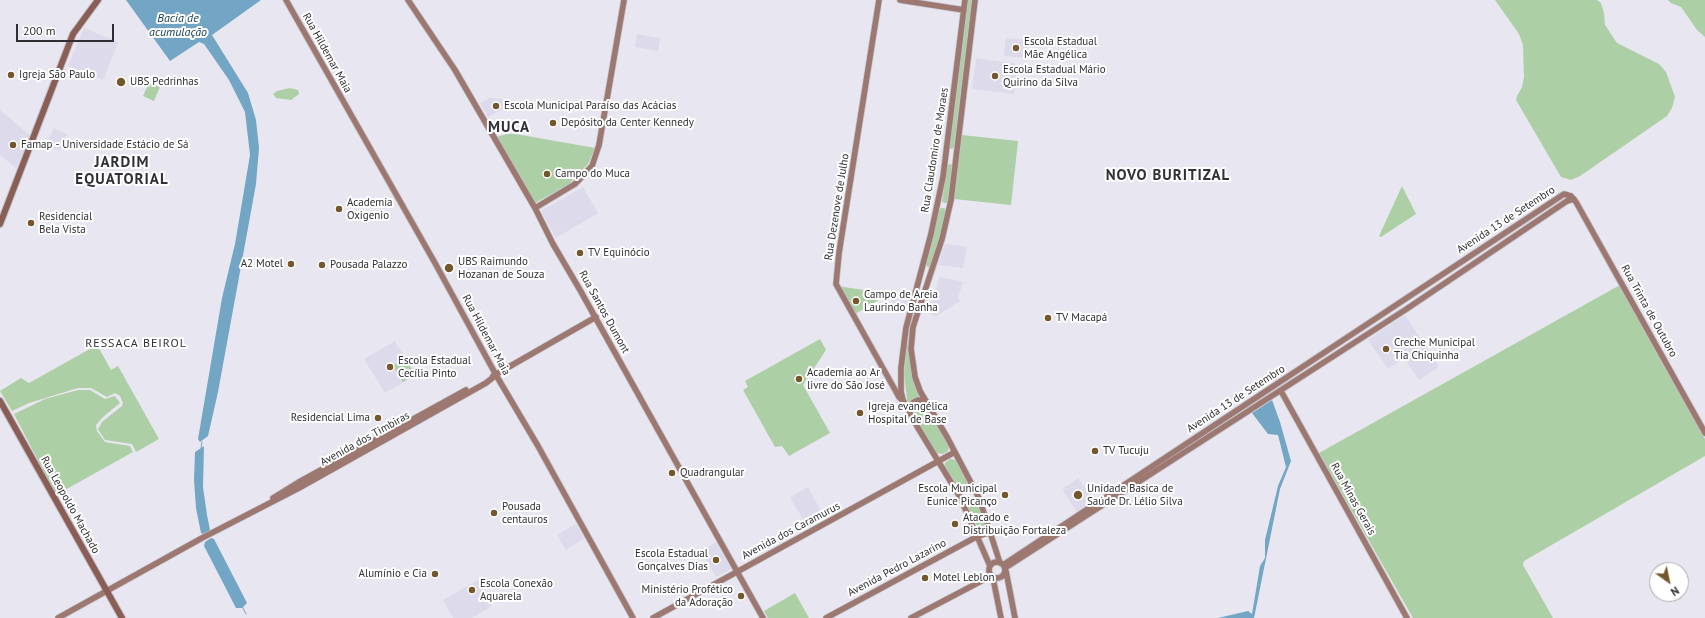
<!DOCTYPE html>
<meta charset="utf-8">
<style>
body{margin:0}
#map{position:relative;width:1705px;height:618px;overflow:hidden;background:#e8e6f0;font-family:"PT Sans",sans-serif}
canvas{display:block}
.north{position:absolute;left:1649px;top:562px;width:40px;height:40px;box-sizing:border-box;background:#fff;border:1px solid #acabad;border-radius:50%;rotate:147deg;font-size:11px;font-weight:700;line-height:16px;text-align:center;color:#2f2e32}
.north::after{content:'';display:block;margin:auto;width:14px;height:18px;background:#74582b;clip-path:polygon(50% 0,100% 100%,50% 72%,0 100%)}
.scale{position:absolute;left:16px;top:24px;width:98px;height:18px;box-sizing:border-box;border:2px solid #2f2e32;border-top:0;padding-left:5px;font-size:12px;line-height:14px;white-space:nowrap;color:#2f2e32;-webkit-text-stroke:3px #fff;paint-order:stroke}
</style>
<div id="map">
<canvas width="1705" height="618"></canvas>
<div class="north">N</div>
<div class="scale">200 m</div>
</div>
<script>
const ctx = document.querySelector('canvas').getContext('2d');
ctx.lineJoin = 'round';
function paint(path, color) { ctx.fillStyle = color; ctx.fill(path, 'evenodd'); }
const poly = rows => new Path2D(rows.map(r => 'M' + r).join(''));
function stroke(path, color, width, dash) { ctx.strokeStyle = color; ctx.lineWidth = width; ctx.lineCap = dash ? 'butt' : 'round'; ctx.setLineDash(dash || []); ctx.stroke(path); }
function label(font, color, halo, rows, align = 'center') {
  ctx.font = font + ' "PT Sans",sans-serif'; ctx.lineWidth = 4; ctx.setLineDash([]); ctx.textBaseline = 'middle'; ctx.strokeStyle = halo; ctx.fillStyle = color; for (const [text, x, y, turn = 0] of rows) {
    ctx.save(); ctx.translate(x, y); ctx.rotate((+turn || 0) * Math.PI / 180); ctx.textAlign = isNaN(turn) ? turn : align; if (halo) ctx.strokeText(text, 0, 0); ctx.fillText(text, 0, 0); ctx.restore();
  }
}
const built = poly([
 [84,28,118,42,103,80,68,66],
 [637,34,660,38,658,51,635,47],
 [1006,38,1029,40,1027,58,1004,56],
 [976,58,1017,64,1014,94,972,89],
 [489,98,511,100,510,111,501,110,488,117,480,103],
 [0,110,31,136,16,168,0,155],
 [54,128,67,134,60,151,46,146],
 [583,187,598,213,556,238,541,211],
 [945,244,967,247,963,268,938,265],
 [940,277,963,282,958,298,960,301,935,317,928,312],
 [912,289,908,307,898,313,891,301],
 [1405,315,1439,367,1419,380,1404,358,1388,369,1368,340],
 [395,341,416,375,385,393,364,359],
 [1078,478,1094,500,1077,512,1062,489],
 [808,487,825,518,808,528,790,497],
 [576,524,584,538,566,550,557,535],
 [716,542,731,569,716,577,701,551],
 [478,580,492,606,472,618,453,618,443,600]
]);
const green = poly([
 [968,0,972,0,954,147,952,149,949,148],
 [1495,0,1597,0,1601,3,1604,13,1605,25,1617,43,1659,64,1666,72,1675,97,1672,108,1667,116,1580,176,1571,180,1561,177,1516,100,1517,96,1522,87,1524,77,1523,45,1519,34],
 [1668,0,1705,0,1705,37,1697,30,1681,7,1671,3],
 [149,83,160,87,154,101,143,96],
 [290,88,298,90,299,94,291,100,276,98,273,94,277,91],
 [507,134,516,134,595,148,588,164,569,184,535,203,496,137],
 [962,135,1018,141,1011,205,954,199],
 [950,164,952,165,948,202,945,203,942,202,947,165],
 [1402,186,1416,214,1381,237,1379,236],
 [941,208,944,208,947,211,945,223,931,268,926,266,938,212],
 [1620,285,1705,439,1705,456,1524,561,1523,565,1553,618,1413,618,1319,453],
 [838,286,889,294,855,314],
 [908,337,911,370,949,446,948,451,943,454,936,453,911,411,907,399,904,373],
 [820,339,826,350,803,385,830,433,789,456,782,446,775,447,743,390,748,387,745,381],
 [97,345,111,370,118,366,159,439,136,452,132,444,105,440,98,429,102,422,122,406,123,403,120,396,115,393,107,397,91,388,78,388,29,403,12,411,0,391,21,378,29,383],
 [405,359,415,374,403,382,393,366],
 [78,390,90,390,105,399,115,396,120,403,103,417,96,425,97,431,105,442,130,446,133,452,56,495,14,414,45,399],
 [950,459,956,460,967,481,967,485,962,489,957,488,945,468,945,463],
 [970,498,975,498,985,525,982,528,978,528,964,500],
 [795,593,809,618,768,618,764,611]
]);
const water = poly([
 [126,0,261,0,212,35,248,93,256,120,259,148,256,184,218,392,208,436,200,442,198,439,222,298,235,244,250,155,245,112,229,80,204,44,199,42,170,61],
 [1272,400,1280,422,1291,461,1280,489,1254,618,1218,618,1248,611,1252,614,1260,566,1265,558,1265,540,1278,486,1286,467,1278,435,1268,434,1252,413],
 [204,446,203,487,207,515,210,530,206,534,203,534,201,533,196,508,194,480,195,452],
 [211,538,214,539,247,603,242,608,236,608,204,546,205,542]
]);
const stream = poly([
 [201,448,202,442],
 [242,606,246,614]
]);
const secondary = poly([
 [286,0,435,263,496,375,538,446,633,618],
 [408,0,455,70,535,208,553,244,580,290,763,618],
 [879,0,839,253,836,284,899,397,902,400],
 [900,0,964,10],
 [965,0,943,177,931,234,906,328,901,368,901,392,903,400,918,428,960,497,990,566],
 [975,0,951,200,942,239,913,327,911,349,915,377,920,391,947,437,979,498,1000,563],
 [535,208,575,184,592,166,599,145,624,0],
 [493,376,596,317],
 [1281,391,1407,618],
 [909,411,910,406,914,402,918,400,926,401],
 [273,498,299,482,466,390],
 '989 570a8 8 0 1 1 16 0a8 8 0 1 1-16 0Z',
 [1003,565,1564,194,1571,196,1576,202,1705,433],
 [1005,568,1405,310,1567,201,1574,199],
 [1006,571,1015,618],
 [993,578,1001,618],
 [58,618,202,538,299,488,486,383,496,375],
 [653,618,955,452],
 [826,618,978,536,991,532],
 [911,618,991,576]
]);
const primary = poly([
 [0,224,73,34,98,0],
 [0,401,122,618]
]);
const markers = [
 [1016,48,4,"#74582b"],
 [11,75,4,"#74582b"],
 [995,76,4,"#74582b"],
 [121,82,5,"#74582b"],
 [496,106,4,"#74582b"],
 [553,123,4,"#74582b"],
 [13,145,4,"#74582b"],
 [547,174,4,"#74582b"],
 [339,209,4,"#74582b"],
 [31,223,4,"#74582b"],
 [580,253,4,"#74582b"],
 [291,264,4,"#74582b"],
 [322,265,4,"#74582b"],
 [449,268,5,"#74582b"],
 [856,301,4,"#74582b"],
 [1048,318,4,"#74582b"],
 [1386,349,4,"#74582b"],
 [390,367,4,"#74582b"],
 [799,379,4,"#74582b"],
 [860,413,4,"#74582b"],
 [378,418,4,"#74582b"],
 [1095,451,4,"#74582b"],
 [672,473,4,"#74582b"],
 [1005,495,4,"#74582b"],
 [1078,495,5,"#74582b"],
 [494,513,4,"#74582b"],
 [955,524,4,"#74582b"],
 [716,560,4,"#74582b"],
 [435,574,4,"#74582b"],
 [925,578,4,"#74582b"],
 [472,590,4,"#74582b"],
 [741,596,4,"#74582b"]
];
const poiNames = [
 ["Escola Estadual",1024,42],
 ["Mãe Angélica",1024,55],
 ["Escola Estadual Mário",1003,70],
 ["Quirino da Silva",1003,83],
 ["Igreja São Paulo",19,75],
 ["UBS Pedrinhas",130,82],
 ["Escola Municipal Paraíso das Acácias",504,106],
 ["Depósito da Center Kennedy",561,123],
 ["Famap - Universidade Estácio de Sá",21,145],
 ["Campo do Muca",555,174],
 ["Academia",347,203],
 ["Oxigenio",347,216],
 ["Residencial",39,217],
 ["Bela Vista",39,230],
 ["TV Equinócio",588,253],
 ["UBS Raimundo",458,262],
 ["Hozanan de Souza",458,275],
 ["A2 Motel",283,264,"right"],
 ["Pousada Palazzo",330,265],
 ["Campo de Areia",864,295],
 ["Laurindo Banha",864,308],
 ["TV Macapá",1056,318],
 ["Creche Municipal",1394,343],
 ["Tia Chiquinha",1394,356],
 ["Escola Estadual",398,361],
 ["Cecília Pinto",398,374],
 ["Academia ao Ar",807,373],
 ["livre do São José",807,386],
 ["Igreja evangélica",868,407],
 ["Hospital de Base",868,420],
 ["Residencial Lima",370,418,"right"],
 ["TV Tucuju",1103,451],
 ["Quadrangular",680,473],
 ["Escola Municipal",997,489,"right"],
 ["Eunice Picanço",997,502,"right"],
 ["Unidade Basica de",1087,489],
 ["Saúde Dr. Lélio Silva",1087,502],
 ["Pousada",502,507],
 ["centauros",502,520],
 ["Atacado e",963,518],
 ["Distribuição Fortaleza",963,531],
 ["Escola Estadual",708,554,"right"],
 ["Gonçalves Dias",708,567,"right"],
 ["Alumínio e Cia",427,574,"right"],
 ["Motel Leblon",933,578],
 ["Escola Conexão",480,584],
 ["Aquarela",480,597],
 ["Ministério Profético",733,590,"right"],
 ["da Adoração",733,603,"right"]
];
const streetNames = [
 ["Rua Hildemar Maia",327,53,61],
 ["Rua Claudomiro de Moraes",935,150,-81],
 ["Rua Dezenove de Julho",837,207,-81],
 ["Avenida 13 de Setembro",1506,220,-33],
 ["Rua Trinta de Outubro",1649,311,61],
 ["Rua Santos Dumont",604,312,61],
 ["Rua Hildemar Maia",486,335,62],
 ["Avenida 13 de Setembro",1236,399,-33],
 ["Avenida dos Timbiras",365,439,-29],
 ["Rua Minas Gerais",1353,499,61],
 ["Rua Leopoldo Machado",70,505,61],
 ["Avenida dos Caramurus",791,531,-28],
 ["Avenida Pedro Lazarino",897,568,-28]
];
const waterNames = [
 ["Bacia de",178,19],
 ["acumulação",178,33]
];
const neighbourhoodNames = [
 ["RESSACA BEIROL",136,344]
];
const districtNames = [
 ["MUCA",509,128],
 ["JARDIM",122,163],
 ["EQUATORIAL",122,180],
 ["NOVO BURITIZAL",1168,176]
];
paint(built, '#dddaeb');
paint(green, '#adcfa5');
paint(water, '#72a6c4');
stroke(stream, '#72a6c4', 1);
stroke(secondary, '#c3c1ca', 7);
stroke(primary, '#c3c1ca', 8);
stroke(secondary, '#9d7870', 5.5);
stroke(primary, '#8a5d55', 6);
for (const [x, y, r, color] of markers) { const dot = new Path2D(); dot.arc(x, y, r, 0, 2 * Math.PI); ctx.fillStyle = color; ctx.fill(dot); stroke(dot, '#fff', 1.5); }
label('11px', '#2f2e32', '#fff', poiNames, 'left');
label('11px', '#2f2e32', '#fff', streetNames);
label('italic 12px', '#103c52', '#fff', waterNames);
ctx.letterSpacing = '1px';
label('12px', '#312f37', '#fff', neighbourhoodNames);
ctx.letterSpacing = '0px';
ctx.letterSpacing = '1px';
label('bold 15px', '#312f37', '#fff', districtNames);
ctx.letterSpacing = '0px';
</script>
